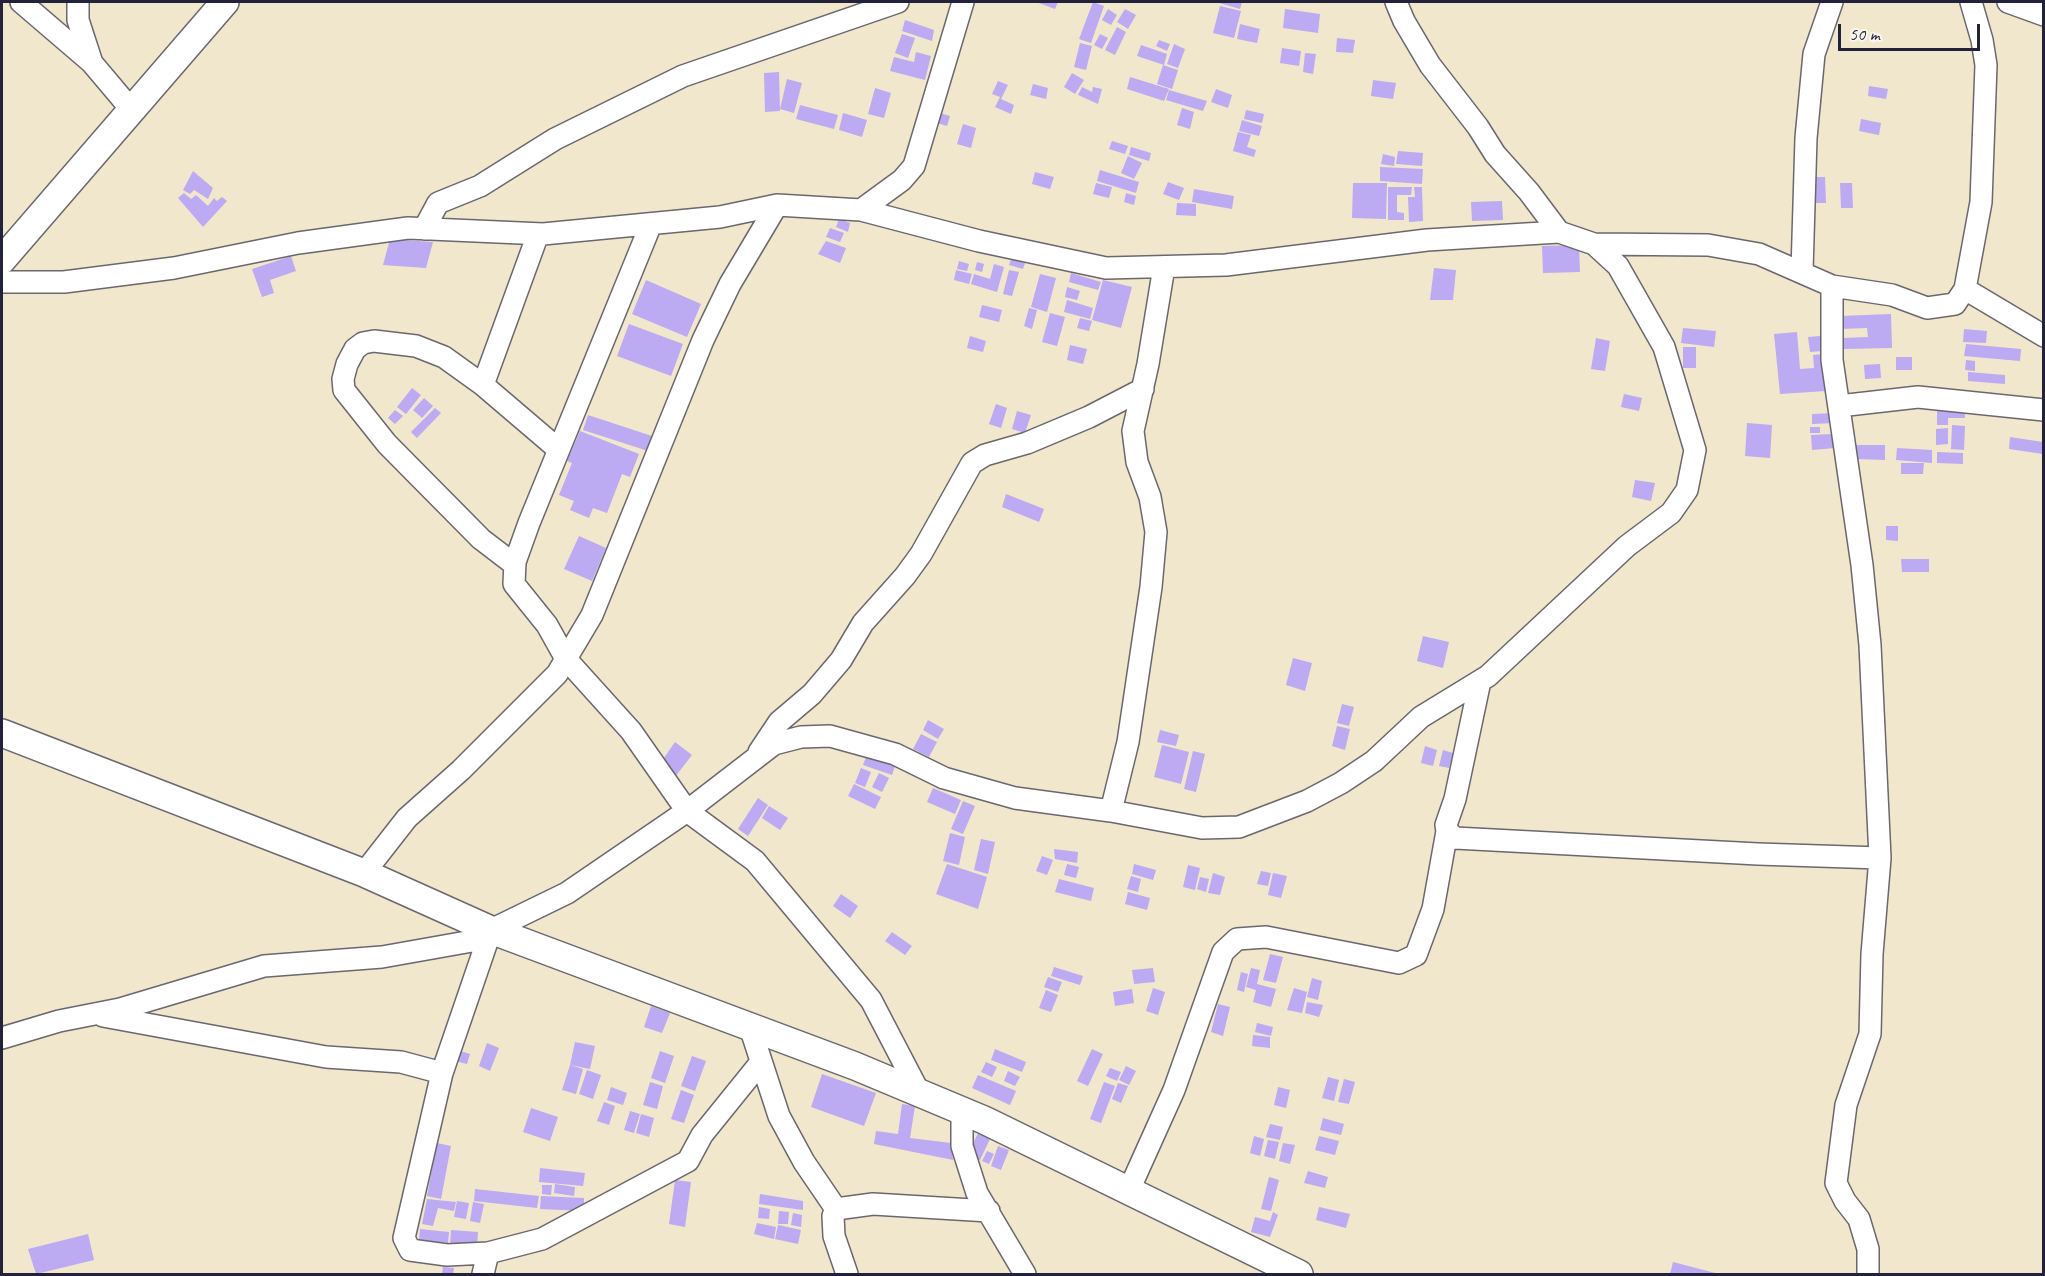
<!DOCTYPE html>
<style>
body{margin:0}
#map{position:relative;width:2045px;height:1276px;overflow:hidden;background:#f1e7cd;font-family:Caveat,sans-serif}
canvas{display:block}
.frame{position:absolute;inset:0;border:3px solid #22223b;pointer-events:none}
.scale{position:absolute;left:1838px;top:24px;width:142px;height:27px;box-sizing:border-box;border:3px solid #22223b;border-top:0;padding-left:8px;font-size:18px;line-height:21px;white-space:nowrap;color:#22223b;-webkit-text-stroke:4px #fbf7ec;paint-order:stroke}
</style>
<div id="map">
<canvas width="2045" height="1276"></canvas>
<div class="frame"></div>
<div class="scale">50 m</div>
</div>
<script>
const ctx = document.querySelector('canvas').getContext('2d');
ctx.lineJoin = 'round';
function paint(path, color) { ctx.fillStyle = color; ctx.fill(path, 'evenodd'); }
const poly = rows => new Path2D(rows.map(r => 'M' + r).join(''));
function stroke(path, color, width, dash) { ctx.strokeStyle = color; ctx.lineWidth = width; ctx.lineCap = dash ? 'butt' : 'round'; ctx.setLineDash(dash || []); ctx.stroke(path); }
const building = poly([
 [1036,2,1058,2,1055,9],
 [1093,2,1104,6,1091,43,1079,39],
 [1216,2,1242,2,1240,9],
 [1220,6,1241,11,1234,38,1213,33],
 [1108,9,1117,15,1111,25,1102,20],
 [1125,9,1136,15,1128,29,1117,22],
 [1285,9,1320,14,1318,33,1283,28],
 [905,20,934,30,932,41,902,31],
 [1240,24,1260,29,1257,43,1237,39],
 [1117,27,1126,32,1115,55,1105,50],
 [902,34,915,38,908,58,895,53],
 [1100,34,1108,38,1102,49,1094,45],
 [1337,38,1355,40,1353,53,1336,52],
 [1159,40,1170,44,1167,51,1156,46],
 [1080,43,1092,46,1086,70,1074,67],
 [1174,44,1185,49,1178,68,1167,64],
 [1141,45,1167,54,1164,65,1137,56],
 [1282,48,1301,51,1299,66,1280,63],
 [916,52,931,56,925,80,890,71,894,57,914,62],
 [1305,53,1316,54,1313,74,1303,72],
 [1163,65,1178,70,1172,89,1157,84],
 [779,72,780,111,765,112,764,73],
 [1072,73,1084,80,1075,94,1064,87],
 [1130,77,1169,89,1164,101,1127,89],
 [787,79,802,83,794,113,780,109],
 [1373,80,1396,83,1393,99,1371,96],
 [998,81,1008,85,1001,99,1014,105,1011,114,995,107,1000,97,992,94],
 [1033,84,1048,88,1046,99,1030,95],
 [1869,86,1888,89,1886,99,1868,96],
 [1082,87,1092,92,1093,87,1102,89,1098,104,1078,95],
 [875,88,891,93,884,118,868,114],
 [1216,89,1232,95,1228,108,1211,102],
 [1169,90,1207,101,1203,111,1166,100],
 [800,105,838,115,834,129,796,119],
 [1182,108,1194,112,1190,129,1177,125],
 [1246,110,1264,114,1262,123,1244,119],
 [843,113,867,120,862,137,839,130],
 [940,113,950,116,947,126,937,123],
 [1861,119,1881,123,1879,135,1859,131],
 [1242,120,1262,126,1259,136,1239,131],
 [963,124,976,128,971,148,957,144],
 [1238,132,1251,135,1247,147,1256,150,1254,157,1233,151],
 [1112,141,1128,146,1125,154,1109,149],
 [1131,147,1151,153,1149,161,1129,155],
 [1398,151,1423,153,1422,166,1396,164],
 [1383,154,1395,157,1394,166,1381,164],
 [1128,156,1142,163,1134,179,1121,173],
 [1380,167,1423,169,1422,184,1380,181],
 [1100,170,1139,182,1136,193,1097,181],
 [193,171,213,188,208,199,194,190,190,194,183,190],
 [1035,172,1054,177,1050,189,1032,184],
 [1813,177,1825,177,1826,203,1814,203],
 [1168,182,1184,188,1179,200,1163,194],
 [1096,183,1112,187,1109,198,1093,194],
 [1353,183,1387,183,1386,219,1352,218],
 [1840,183,1852,183,1853,208,1841,208],
 [1388,187,1412,187,1411,195,1397,195,1397,212,1404,213,1404,220,1388,220],
 [1414,187,1422,187,1423,221,1409,222,1408,197,1415,197],
 [1194,189,1234,196,1232,209,1192,202],
 [184,193,191,199,196,195,208,206,214,198,217,201,222,197,227,201,203,227,178,198],
 [1126,193,1136,196,1134,205,1124,202],
 [1502,201,1503,220,1472,221,1471,202],
 [1177,203,1196,204,1196,216,1176,215],
 [839,219,850,223,848,232,836,227],
 [830,228,844,233,840,242,826,237],
 [390,239,433,242,426,268,383,265],
 [826,241,846,248,840,263,818,254],
 [1579,245,1580,272,1543,273,1542,246],
 [291,256,296,271,270,280,274,293,262,297,252,269],
 [1011,259,1025,263,1023,269,1009,265],
 [959,261,969,264,967,271,957,269],
 [977,262,984,264,982,272,975,270],
 [994,264,1004,267,997,292,987,289,990,281,987,289,971,284,974,274,990,279],
 [1434,268,1456,270,1453,300,1430,300],
 [956,270,972,274,969,284,954,280],
 [1009,270,1019,272,1012,296,1003,294],
 [1071,273,1101,282,1098,290,1069,282],
 [1040,274,1056,278,1047,312,1031,307],
 [646,280,701,304,687,337,632,314],
 [1103,280,1132,287,1121,328,1092,320],
 [1067,287,1080,291,1077,300,1065,297],
 [1067,300,1093,308,1090,319,1064,312],
 [982,305,1002,310,999,322,979,317],
 [1029,308,1037,310,1032,329,1024,326],
 [1050,313,1065,317,1057,346,1042,342],
 [1891,314,1892,348,1842,349,1842,338,1868,337,1867,328,1841,329,1841,316],
 [1080,318,1092,321,1089,331,1077,328],
 [629,324,683,344,671,376,617,356],
 [1683,328,1716,331,1714,347,1681,343],
 [1964,329,1987,331,1986,343,1963,342],
 [1797,332,1800,369,1814,368,1813,355,1823,354,1826,391,1780,394,1774,334],
 [970,336,986,341,983,352,967,348],
 [1820,336,1822,351,1810,352,1808,337],
 [1596,338,1610,341,1605,371,1591,369],
 [1966,344,2021,349,2020,361,1964,356],
 [1070,345,1087,349,1083,364,1067,360],
 [1683,347,1696,347,1696,368,1683,368],
 [1896,357,1912,357,1912,370,1896,370],
 [1966,360,1975,361,1975,371,1965,370],
 [1880,364,1881,378,1865,379,1864,365],
 [1968,372,2005,375,2005,384,1968,381],
 [412,388,421,395,406,414,397,407],
 [1624,394,1642,398,1639,411,1621,407],
 [424,398,433,406,422,418,413,410],
 [996,404,1007,408,1001,428,989,424],
 [435,408,441,413,417,438,411,432],
 [395,410,403,416,395,424,388,418],
 [1937,410,1965,410,1965,418,1948,418,1948,425,1937,425],
 [1017,411,1031,415,1025,433,1012,429],
 [1834,413,1834,423,1812,424,1812,414],
 [588,415,652,436,648,451,583,430],
 [1747,423,1772,425,1770,458,1745,456],
 [1952,425,1965,426,1964,450,1951,449],
 [1810,427,1820,427,1820,433,1810,433],
 [1948,428,1948,444,1936,445,1936,429],
 [580,431,639,454,630,477,622,474,607,513,593,508,589,518,570,510,574,501,559,495,572,463,567,461],
 [1834,434,1835,448,1812,450,1811,435],
 [2010,437,2043,442,2043,454,2009,449],
 [1856,445,1885,445,1885,460,1856,459],
 [1897,448,1932,450,1932,463,1896,460],
 [1937,452,1963,453,1963,464,1937,463],
 [1901,463,1924,463,1923,474,1901,474],
 [1635,480,1655,483,1651,501,1632,497],
 [1006,494,1044,509,1039,522,1002,507],
 [1886,526,1898,526,1898,541,1886,540],
 [579,536,606,548,592,581,564,569],
 [1901,559,1929,559,1929,572,1902,572],
 [1423,636,1449,642,1443,668,1417,661],
 [1293,658,1312,663,1305,691,1286,685],
 [1342,704,1354,707,1349,726,1337,723],
 [928,720,944,729,938,739,923,730],
 [1337,726,1350,729,1345,750,1332,746],
 [1160,730,1179,735,1176,746,1157,742],
 [921,734,937,742,929,757,913,749],
 [675,742,692,755,675,777,659,765],
 [1162,745,1189,752,1181,784,1154,777],
 [1425,746,1437,750,1433,766,1421,763],
 [1443,750,1453,753,1449,768,1439,766],
 [1193,751,1205,754,1196,792,1184,789],
 [867,754,896,763,892,775,863,765],
 [861,768,871,772,865,787,855,783],
 [879,773,889,778,882,792,872,787],
 [854,784,881,797,875,809,848,796],
 [933,788,961,800,955,814,927,802],
 [758,798,768,805,748,836,738,829],
 [963,801,975,806,963,834,951,829],
 [769,806,788,818,780,830,762,818],
 [950,833,965,837,959,865,943,861],
 [981,839,995,842,988,874,974,870],
 [1054,849,1078,852,1077,863,1055,859],
 [1042,856,1053,860,1047,875,1036,871],
 [947,864,987,877,978,909,936,894],
 [1067,864,1079,867,1076,878,1064,875],
 [1134,864,1156,870,1153,880,1132,874],
 [1188,865,1200,868,1195,890,1183,887],
 [1261,871,1271,873,1268,886,1257,884],
 [1213,873,1225,877,1220,895,1208,893],
 [1273,873,1287,876,1281,898,1268,895],
 [1131,876,1141,879,1138,892,1127,889],
 [1200,877,1209,879,1206,892,1197,889],
 [1059,879,1094,888,1091,901,1055,892],
 [1128,892,1150,898,1147,910,1125,904],
 [841,894,858,906,850,918,833,906],
 [892,932,912,946,905,955,885,941],
 [1270,954,1283,957,1276,983,1263,980],
 [1054,967,1083,976,1080,985,1051,976],
 [1153,968,1155,982,1134,984,1132,970],
 [1251,968,1260,970,1257,984,1276,989,1271,1007,1253,1002,1256,990,1246,987],
 [1241,972,1248,974,1244,992,1237,990],
 [1048,977,1062,982,1058,992,1044,987],
 [1312,978,1322,981,1318,1000,1307,997],
 [1153,988,1165,992,1158,1015,1146,1011],
 [1294,988,1307,992,1302,1013,1287,1010],
 [1132,989,1134,1003,1115,1006,1113,992],
 [1046,990,1058,995,1051,1012,1039,1008],
 [1307,1002,1323,1005,1319,1017,1305,1013],
 [1218,1004,1230,1007,1223,1036,1211,1032],
 [651,1006,670,1013,662,1033,644,1027],
 [1257,1023,1273,1027,1271,1036,1255,1032],
 [1253,1035,1270,1037,1270,1048,1252,1046],
 [575,1042,595,1046,590,1069,570,1065],
 [487,1043,499,1048,490,1071,479,1066],
 [995,1049,1026,1062,1022,1072,991,1060],
 [1092,1049,1103,1054,1088,1086,1077,1081],
 [457,1050,470,1054,467,1064,455,1061],
 [660,1051,674,1056,665,1083,651,1078],
 [692,1056,706,1061,695,1091,681,1086],
 [986,1062,997,1067,992,1077,981,1072],
 [570,1065,583,1069,576,1094,562,1090],
 [1126,1066,1136,1071,1129,1085,1119,1080],
 [1110,1068,1121,1072,1117,1081,1106,1076],
 [587,1070,601,1075,593,1099,579,1094],
 [1008,1071,1020,1077,1015,1086,1004,1081],
 [822,1074,876,1093,864,1126,811,1107],
 [978,1075,1016,1091,1010,1105,972,1088],
 [1328,1077,1339,1080,1334,1101,1322,1098],
 [1344,1079,1355,1082,1349,1104,1338,1102],
 [650,1082,663,1086,657,1109,643,1105],
 [1104,1082,1115,1086,1101,1123,1090,1119],
 [1118,1083,1128,1086,1121,1103,1112,1099],
 [611,1087,627,1093,623,1105,607,1100],
 [1278,1087,1290,1090,1286,1108,1274,1105],
 [681,1090,694,1095,684,1123,671,1119],
 [604,1102,615,1106,609,1125,597,1121],
 [902,1104,915,1106,910,1138,951,1143,953,1160,874,1144,876,1131,898,1134],
 [531,1108,558,1117,550,1141,523,1132],
 [630,1111,640,1114,634,1133,624,1130],
 [641,1114,654,1118,649,1137,636,1133],
 [1323,1118,1344,1124,1341,1135,1320,1130],
 [1270,1124,1283,1127,1280,1140,1266,1137],
 [978,1133,990,1139,980,1160,968,1154],
 [1254,1136,1264,1139,1260,1156,1250,1153],
 [1319,1136,1339,1141,1335,1155,1315,1150],
 [1268,1140,1279,1142,1275,1159,1264,1156],
 [437,1143,451,1146,441,1199,427,1196],
 [1283,1143,1295,1145,1290,1164,1279,1161],
 [998,1146,1009,1150,1001,1170,991,1166],
 [987,1151,994,1154,989,1164,982,1161],
 [540,1168,585,1173,583,1186,539,1182],
 [1308,1171,1328,1177,1325,1188,1304,1183],
 [1269,1177,1279,1180,1271,1211,1261,1209],
 [675,1180,691,1182,685,1227,669,1224],
 [555,1184,575,1187,574,1196,554,1193],
 [542,1185,552,1185,551,1195,542,1194],
 [475,1189,539,1196,537,1208,474,1201],
 [760,1194,803,1201,803,1210,759,1204],
 [541,1196,584,1198,584,1211,540,1209],
 [427,1199,456,1202,454,1211,438,1208,433,1226,422,1224],
 [457,1201,469,1203,466,1219,454,1217],
 [473,1202,484,1204,480,1223,470,1221],
 [759,1207,770,1209,769,1219,758,1218],
 [1319,1207,1350,1214,1346,1228,1316,1220],
 [779,1211,789,1212,788,1224,778,1224],
 [1273,1212,1278,1215,1270,1237,1251,1232,1255,1217,1270,1221],
 [793,1213,802,1215,801,1227,791,1225],
 [757,1223,776,1227,774,1239,754,1234],
 [778,1225,801,1230,798,1244,775,1239],
 [420,1229,449,1232,448,1243,419,1240],
 [451,1230,478,1232,477,1247,450,1245],
 [88,1234,94,1260,36,1274,28,1249],
 [1673,1262,1719,1274,1670,1274],
 [443,1267,454,1268,453,1274,442,1274]
]);
const minor = poly([
 [21,2,91,62],
 [78,2,78,20,92,63,130,108],
 [1396,2,1404,21,1430,65,1478,127,1495,154,1529,192,1559,232],
 [2008,2,2044,15],
 [861,210,902,180,914,166,963,2],
 [651,224,529,523,515,562,514,584,547,625,566,659,631,731,687,811,755,861,871,1000,920,1094],
 [424,229,438,203,480,186,555,139,683,76,898,2],
 [1802,271,1806,138,1814,54,1832,2],
 [2,282,64,282,174,268,298,243,408,228,543,234,720,217,777,205,861,210,979,241,1106,268,1226,265,1427,240,1559,232,1594,244,1708,245,1759,254,1832,286,1892,295,1927,308,1955,304,1965,289,1981,202,1986,65,1982,40,1971,2],
 [1832,286,1832,360,1862,565,1870,645,1880,858,1872,954,1870,1034,1846,1105,1836,1183,1845,1201,1859,1219,1868,1249,1868,1274],
 [1965,289,2044,336],
 [483,385,538,234],
 [1839,406,1918,397,2044,410],
 [515,565,481,539,387,444,344,390,343,379,347,364,355,349,363,343,374,341,416,346,444,357,483,385,558,449],
 [1480,681,1455,799,1446,825,1447,831,1455,838,1758,854,1880,858],
 [759,752,779,722,812,694,841,660,863,623,905,576,921,554,972,463,985,455,1027,443,1089,417,1143,389],
 [1111,811,1128,742,1151,587,1156,532,1150,497,1137,462,1133,431,1148,364,1164,267],
 [364,873,407,818,461,770,557,674,592,615,703,340,730,284,777,205],
 [103,1016,326,1057,401,1062,442,1073],
 [750,1027,779,1116,804,1162,836,1209],
 [2,1038,59,1021,120,1009,264,966,382,957,489,938],
 [761,1062,702,1135,688,1161,542,1239,488,1253,447,1255,410,1250,404,1238,442,1073,491,930,567,893,687,811,774,744,801,737,830,736,895,754,944,778,1015,798,1111,811,1202,828,1239,827,1307,801,1341,783,1374,761,1421,717,1488,676,1627,546,1671,513,1687,490,1695,450,1664,347,1618,266,1594,244],
 [962,1111,962,1146,977,1193,1025,1274],
 [1129,1190,1174,1090,1223,952,1237,939,1266,937,1399,963,1416,955,1433,909,1447,831],
 [836,1209,873,1204,989,1211],
 [836,1209,833,1216,834,1236,847,1274],
 [483,1274,488,1253]
]);
const tertiary = poly([
 [2,260,225,2],
 [2,733,364,873,491,930,855,1066,984,1120,1299,1274]
]);
paint(building, '#bcaaf2');
stroke(minor, '#6a676e', 24);
stroke(tertiary, '#6a676e', 30);
stroke(minor, '#fff', 21);
stroke(tertiary, '#fff', 27);
</script>
